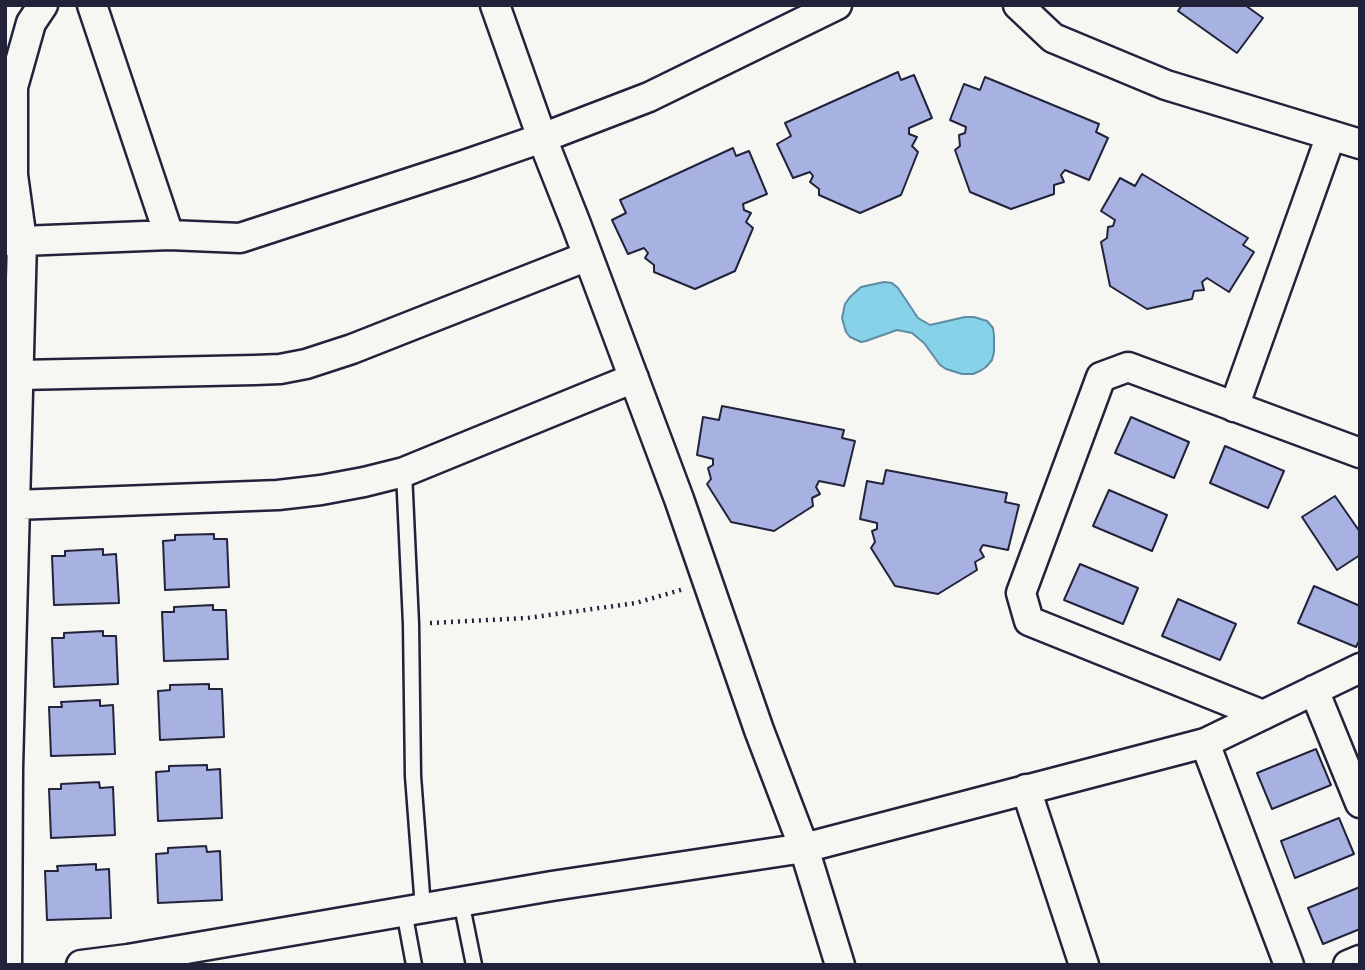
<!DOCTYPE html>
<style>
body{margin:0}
#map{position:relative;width:1365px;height:970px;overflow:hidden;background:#f6f6f2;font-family:Dekko,sans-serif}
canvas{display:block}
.frame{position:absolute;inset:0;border:7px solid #22223b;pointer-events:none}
</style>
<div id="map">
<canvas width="1365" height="970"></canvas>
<div class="frame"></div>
</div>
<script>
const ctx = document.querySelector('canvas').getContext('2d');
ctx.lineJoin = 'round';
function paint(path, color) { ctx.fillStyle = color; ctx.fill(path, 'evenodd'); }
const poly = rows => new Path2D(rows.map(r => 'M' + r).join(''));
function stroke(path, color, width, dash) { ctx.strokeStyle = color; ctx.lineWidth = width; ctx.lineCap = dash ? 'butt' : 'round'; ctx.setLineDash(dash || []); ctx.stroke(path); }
const water = poly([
 [884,282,892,283,898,288,918,318,930,325,965,317,974,317,987,321,993,328,994,336,994,352,992,360,986,367,980,371,973,374,962,374,946,369,940,365,924,343,912,333,897,330,866,341,861,342,850,337,846,332,842,318,845,304,850,297,861,287,884,282]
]);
const building = poly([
 [1182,5,1245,5,1263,18,1237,53,1178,11,1182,5],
 [898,72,901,80,914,75,932,118,909,128,909,134,917,137,912,146,918,152,901,195,860,213,819,195,819,189,810,182,813,176,810,172,793,178,777,144,791,136,785,123,898,72],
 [985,77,1099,124,1096,132,1108,138,1089,180,1065,170,1061,175,1064,182,1054,185,1054,194,1011,209,970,192,955,150,960,146,959,135,965,133,966,127,950,120,964,84,980,90,985,77],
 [733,148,736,156,749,151,767,194,743,204,744,210,751,213,746,222,753,228,735,271,695,289,654,272,654,265,645,258,648,253,644,248,628,254,612,220,626,213,620,200,733,148],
 [1142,174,1248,238,1243,245,1254,252,1229,292,1207,278,1202,282,1204,290,1194,291,1192,299,1147,309,1110,286,1101,242,1107,238,1108,227,1113,226,1115,220,1101,211,1120,178,1135,186,1142,174],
 [722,406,844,430,842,438,855,441,844,486,819,481,816,487,820,494,812,498,813,506,774,531,731,522,707,484,711,479,708,468,713,465,713,459,697,455,703,417,719,420,722,406],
 [1131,417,1189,442,1174,478,1115,453,1131,417],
 [1225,446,1284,471,1268,508,1210,483,1225,446],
 [886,470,1007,493,1005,502,1019,505,1008,550,983,545,980,550,984,557,975,562,977,570,938,594,895,586,871,548,875,542,872,531,877,529,877,523,860,519,867,481,883,484,886,470],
 [1109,490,1167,515,1152,551,1093,526,1109,490],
 [1335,496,1360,532,1360,555,1337,570,1302,517,1335,496],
 [214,534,214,539,227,539,229,587,165,590,163,541,175,540,175,535,214,534],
 [103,549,103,555,116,554,119,603,54,605,52,556,65,556,65,551,103,549],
 [1080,564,1138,588,1123,624,1064,600,1080,564],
 [1314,586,1360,606,1360,639,1356,647,1298,623,1314,586],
 [1178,599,1236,624,1220,660,1162,636,1178,599],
 [213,605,213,610,226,610,228,659,164,661,162,612,174,612,174,607,213,605],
 [103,631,103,636,116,636,118,684,54,687,52,638,64,638,64,633,103,631],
 [209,684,209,689,222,689,224,737,160,740,158,691,170,690,170,685,209,684],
 [100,700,100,706,113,705,115,754,51,756,49,707,62,707,61,702,100,700],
 [1316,749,1331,785,1272,809,1257,773,1316,749],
 [207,765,207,770,220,769,222,818,158,821,156,772,169,771,169,766,207,765],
 [99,782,100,788,113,787,115,835,51,838,49,789,61,789,61,784,99,782],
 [1339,818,1354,854,1295,878,1281,841,1339,818],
 [206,846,207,852,220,851,222,900,158,903,156,854,168,853,168,848,206,846],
 [96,864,96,870,109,869,111,918,47,920,45,871,58,871,57,866,96,864],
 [1360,887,1360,929,1323,944,1308,908,1360,887]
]);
const path = poly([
 [430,623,527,618,636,603,684,589]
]);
const service = poly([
 [404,472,411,624,413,776,423,908],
 [461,901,474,965],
 [404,911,414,965]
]);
const minor = poly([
 [92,5,169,235],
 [495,5,542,138,576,224,679,499,759,730,804,848,840,965],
 [1018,5,1053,38,1166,85,1360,144],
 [5,241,22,241,13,175,13,87,31,23,43,5],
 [19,375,255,370,280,369,306,364,352,349,588,256],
 [1234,407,1331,135],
 [15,505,278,495,321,490,364,482,404,472,426,463,634,378],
 [1314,690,1360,803],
 [1263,715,1029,621,1021,593,1101,377,1128,367,1360,453],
 [1205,743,1289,965],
 [1026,789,1084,965],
 [7,965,8,769,22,241,169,235,240,238,467,164,542,138,649,97,837,5],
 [81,965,128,959,552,886,804,848,1205,743,1360,668],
 [1348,965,1360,960]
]);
paint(water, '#87d2e8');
stroke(water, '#5f8ca3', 2);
paint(building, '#a7b2e2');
stroke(building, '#22223b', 2);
stroke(service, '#22223b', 19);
stroke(minor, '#22223b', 33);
stroke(path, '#22223b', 4.5, [2, 5]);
stroke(service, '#f6f6f2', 14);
stroke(minor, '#f6f6f2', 28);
</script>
